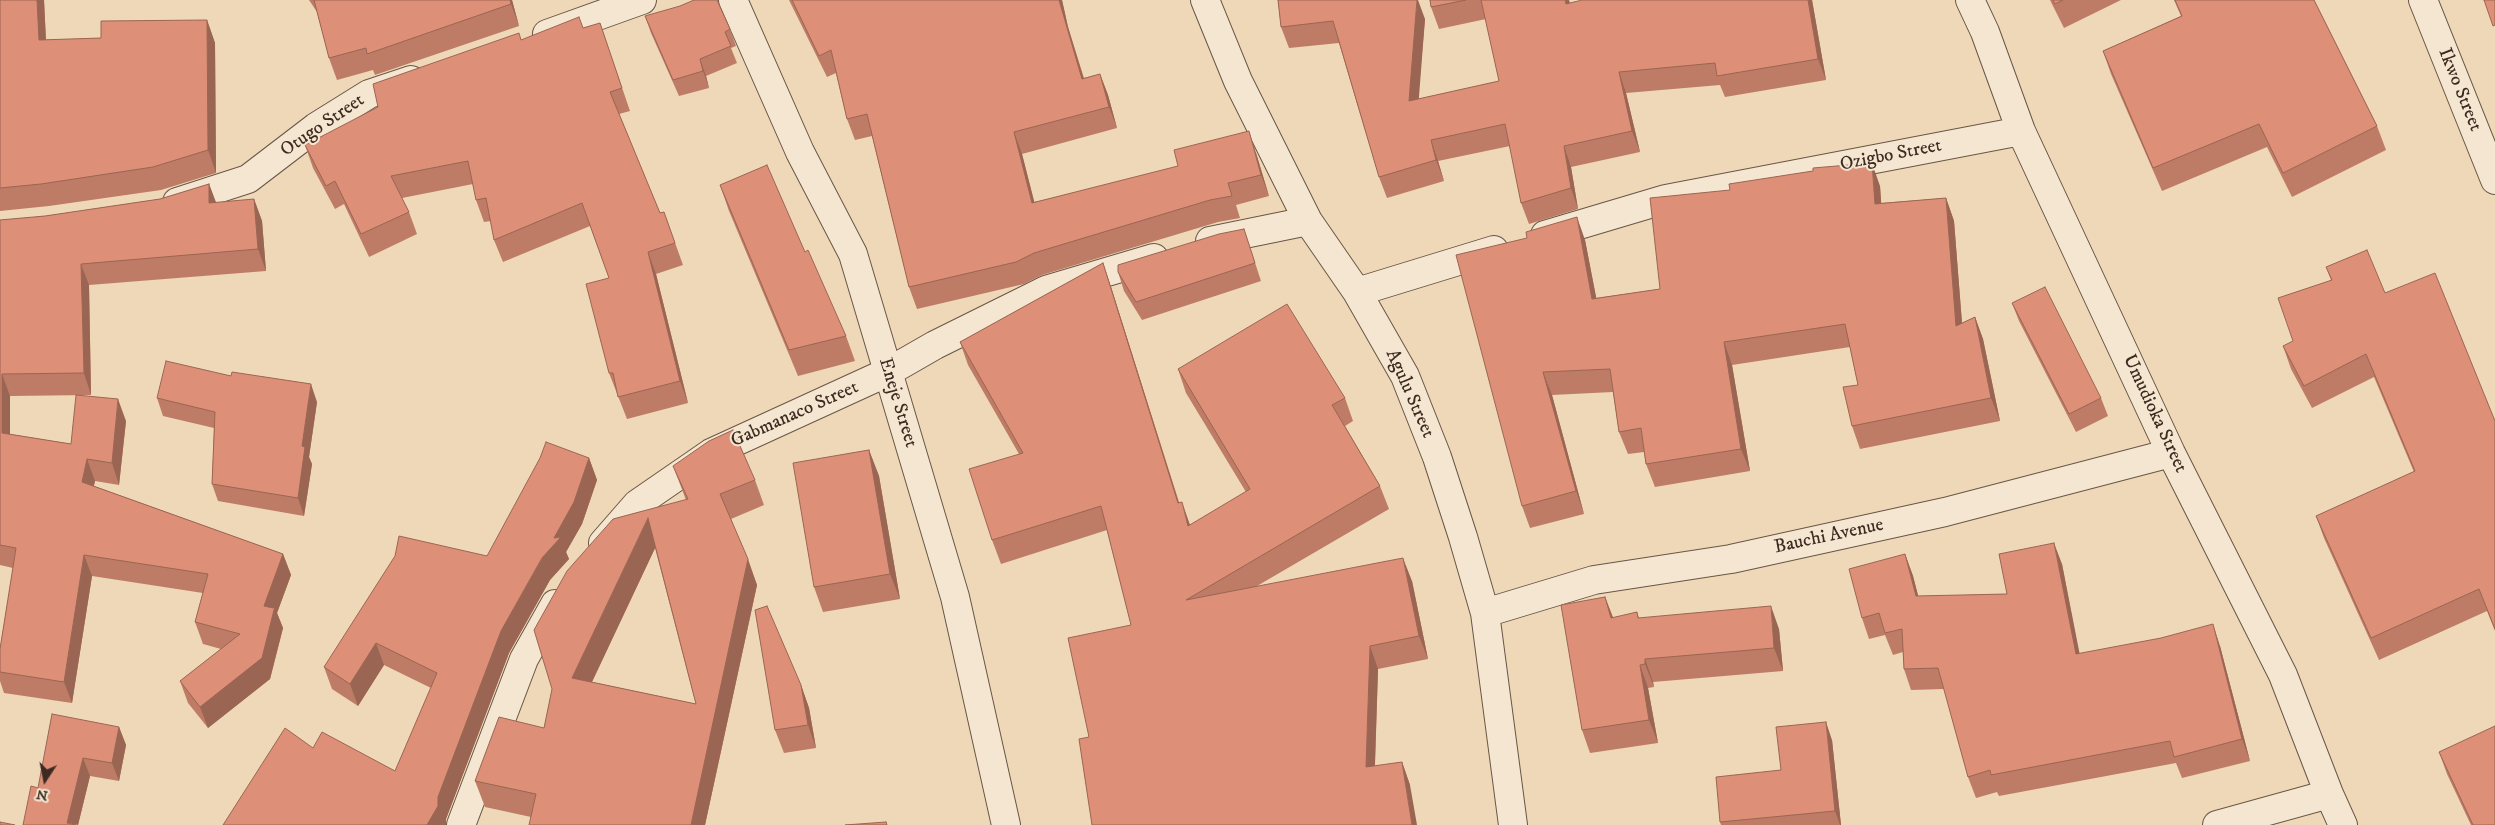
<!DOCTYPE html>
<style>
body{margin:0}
#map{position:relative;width:2495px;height:825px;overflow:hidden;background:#eed8b7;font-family:"IM FELL DW Pica",serif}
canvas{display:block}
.north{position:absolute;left:20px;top:755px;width:50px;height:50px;-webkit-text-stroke:4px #f4e6d0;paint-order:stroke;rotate:191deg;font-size:14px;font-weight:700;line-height:20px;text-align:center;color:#3d2b22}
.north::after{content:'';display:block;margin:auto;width:18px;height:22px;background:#3d2b22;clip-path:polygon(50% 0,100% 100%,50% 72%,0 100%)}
</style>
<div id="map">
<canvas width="2495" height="825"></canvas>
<div class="north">N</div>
</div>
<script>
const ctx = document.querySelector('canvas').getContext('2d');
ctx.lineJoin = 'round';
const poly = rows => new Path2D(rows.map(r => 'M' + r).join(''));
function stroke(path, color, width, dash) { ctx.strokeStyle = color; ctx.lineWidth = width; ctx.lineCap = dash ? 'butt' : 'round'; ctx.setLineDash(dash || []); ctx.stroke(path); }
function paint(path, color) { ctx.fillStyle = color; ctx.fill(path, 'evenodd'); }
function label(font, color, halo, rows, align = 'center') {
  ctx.font = font + ' "IM FELL DW Pica",serif'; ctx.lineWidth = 4; ctx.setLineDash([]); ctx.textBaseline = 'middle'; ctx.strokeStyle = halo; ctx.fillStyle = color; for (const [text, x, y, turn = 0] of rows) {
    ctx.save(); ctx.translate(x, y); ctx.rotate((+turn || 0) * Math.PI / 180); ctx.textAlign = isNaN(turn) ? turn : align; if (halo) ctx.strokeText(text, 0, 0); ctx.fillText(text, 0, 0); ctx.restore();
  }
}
const minor = poly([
 [733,0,800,152,853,254,955,597,1006,825],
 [1205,0,1238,81,1308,221,1357,292,1405,376,1437,457,1463,537,1485,613,1513,825],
 [1970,0,1985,32,2021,131,2171,453,2283,675,2329,794,2343,825],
 [2423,0,2495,180],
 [547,34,642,0],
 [177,202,248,179,316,127,369,94,411,80],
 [1545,235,1666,199,2021,131],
 [1210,241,1308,221],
 [1357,292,1494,250],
 [603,543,637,504,711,453,888,372,935,345,1046,290,1154,258],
 [1485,613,1594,580,1731,559,1945,512,2171,453],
 [461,825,524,659,555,604],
 [2217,825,2329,794]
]);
const wall = poly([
 [0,0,44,0,46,40,101,38,207,20,215,43,216,173,161,190,49,206,0,211],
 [309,0,512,0,519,26,375,75,373,70,337,80,329,58,317,12],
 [789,0,1062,0,1068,27,1084,78,1100,74,1108,95,1117,128,1022,154,1034,202,1256,153,1269,196,1236,205,1240,218,1218,222,1042,275,1024,284,917,309,909,287,872,136,855,140,847,119,836,73,827,77],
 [1278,0,1425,19,1418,99,1499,81,1486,19,1439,29,1431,7,1430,0,1569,0,1570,3,1812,0,1826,80,1725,97,1720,85,1626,93,1640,152,1571,167,1578,209,1529,224,1521,203,1510,146,1438,161,1444,181,1387,198,1379,177,1339,43,1289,48,1281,27],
 [2050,0,2121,0,2064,28],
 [2174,0,2314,0,2377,126,2386,150,2292,197,2267,147,2162,191,2111,74,2103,51,2181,16],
 [645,16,730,29,736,46,731,48,737,63,706,76,709,88,679,96,651,33],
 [600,23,630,111,619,114,660,213,664,212,683,265,656,274,688,403,627,419,609,373,609,278,590,226,503,262,494,240,491,221,484,222,476,200,473,184,402,198,409,212,417,234,369,257,344,204,335,209,313,168,305,145,522,40,583,28],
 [209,184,216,203,254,199,262,221,266,271,89,285,91,395,10,396,10,434,71,444,126,421,119,485,95,481,94,486,283,554,291,575,277,613,283,628,270,679,208,728,188,703,180,681,221,649,203,644,195,622,203,593,92,576,72,703,4,693,0,681,0,649,13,568,0,565,0,220,45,216,160,199],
 [720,185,805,252,846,336,855,361,798,376,729,211],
 [1880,186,1881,203,1946,198,1954,221,1962,323,1975,317,1983,339,2000,421,1860,449,1852,426,1858,385,1850,347,1732,365,1750,471,1655,487,1646,464,1644,452,1628,454,1619,432,1613,392,1552,395,1584,514,1530,528,1522,506,1527,238,1585,240,1596,298,1660,289],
 [1244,229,1261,281,1142,320,1124,291,1118,272],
 [1103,263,1111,287,1179,502,1190,525,1246,492,1186,393,1178,369,1345,398,1353,421,1345,426,1380,486,1389,509,1257,586,1412,581,1428,659,1378,669,1375,766,1402,762,1410,785,1089,737,1131,625,1107,530,1001,564,992,540,1019,454,968,365,960,342],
 [2326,267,2385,293,2495,421,2495,631,2487,611,2379,660,2324,538,2316,516,2414,472,2374,377,2312,408,2291,369,2283,346,2293,341,2331,280],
 [2012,303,2101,398,2108,416,2076,432,2019,321],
 [231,376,317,402,309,457,312,464,304,516,218,501,212,484,214,428,163,416,157,398],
 [869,450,879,476,900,599,823,612,814,587],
 [589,458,597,480,582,524,566,552,569,559,550,580,509,653,446,819,446,825,223,825,313,748,395,771,431,688,384,665,358,706,332,689,324,667,487,556],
 [673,466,755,480,764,505,731,519,757,585,705,825,531,817,485,807,475,781,544,728,552,689,686,500],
 [655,548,696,704,592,682],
 [1905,554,1913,576,1918,596,2007,594,2062,564,2079,654,2220,646,2250,761,2182,778,2176,763,1999,796,1997,792,1976,798,1968,777,1944,689,1911,690,1904,669,1903,652,1893,655,1885,635,1869,639,1862,618],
 [1605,597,1613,618,1637,612,1639,618,1779,629,1783,671,1653,682,1654,687,1648,688,1658,743,1590,753,1582,730],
 [801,685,809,708,816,748,784,753,775,730],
 [119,727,126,745,119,781,90,776,78,825,38,788],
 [1832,740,1841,825,1721,825,1720,822,1781,770],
 [2439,752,2495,825,2471,825,2447,774]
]);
const shadedWall = poly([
 [37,0,44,0,47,63,39,40],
 [510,0,512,0,519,26,511,4],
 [1059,0,1062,0,1068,27,1090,100,1082,79],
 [1417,0,1418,0,1425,19,1417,122,1409,101],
 [1565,0,1569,0,1573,25,1566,4],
 [1808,0,1812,0,1826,80,1818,59],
 [207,20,215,43,216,173,208,150],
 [700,59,706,76,709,88,703,71],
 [1619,72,1626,93,1640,152,1632,131],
 [1100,74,1108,95,1117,128,1109,107],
 [1249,131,1256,153,1269,196,1261,175],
 [1014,132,1022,154,1040,224,1032,203],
 [1431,140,1438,161,1444,181,1436,160],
 [1564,146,1571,167,1578,209,1571,188],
 [1872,163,1880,186,1883,227,1875,204],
 [209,184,217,205,209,203],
 [1946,198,1954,221,1964,349,1956,326],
 [254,199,262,221,266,271,258,249],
 [1577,217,1585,240,1601,322,1592,299],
 [648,252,656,274,688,403,680,381],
 [1103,263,1111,287,1186,526,1178,503],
 [81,264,89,285,91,395,84,373],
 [1975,317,1983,339,2000,421,1991,398],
 [1724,342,1732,365,1750,471,1741,449],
 [1543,372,1552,395,1584,514,1576,491],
 [2,374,10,396,10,455,2,433],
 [311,384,317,402,309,457,312,464,304,516,298,498,302,446],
 [118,399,126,421,119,485,112,463],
 [869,450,879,476,900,599,890,574],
 [589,458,597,480,582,524,566,552,569,559,550,580,509,653,446,819,446,825,427,825,501,631,554,538],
 [87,459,95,481,89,503,82,482],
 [1182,502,1190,525,1188,526],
 [648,518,657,544,582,703,572,678],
 [2054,543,2062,564,2084,676,2076,654],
 [283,554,291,575,277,613,283,628,270,679,208,728,200,707,264,606],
 [1905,554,1913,576,1924,618,1916,596],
 [84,555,92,576,72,703,64,682],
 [1403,558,1412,581,1428,659,1419,636],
 [748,559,757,585,705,825,691,825],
 [1605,597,1614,620,1611,618],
 [1771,606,1779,629,1783,671,1774,648],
 [2213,624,2220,646,2250,761,2242,739],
 [376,643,384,665,358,706,350,684],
 [1370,646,1378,669,1374,791,1366,767],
 [1645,659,1653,682,1654,687,1645,664],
 [1640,665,1648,688,1658,743,1649,720],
 [801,685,809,708,816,748,808,725],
 [1826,722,1832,740,1841,825,1840,825,1835,811],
 [119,727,126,745,119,781,112,763],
 [83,758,90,776,78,825,67,823],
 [1402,762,1410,785,1417,825,1412,825]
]);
const building = poly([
 [0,0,37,0,39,40,101,38,101,21,207,20,208,150,153,167,41,184,0,188,0,0],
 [314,0,510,0,511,4,367,54,366,48,329,58,314,0],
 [694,0,717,0,730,29,725,32,731,46,700,59,703,71,673,80,645,16,680,6,694,0],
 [792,0,1059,0,1082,79,1100,74,1109,107,1014,132,1032,203,1178,166,1174,150,1249,131,1261,175,1228,183,1232,196,1210,200,1034,253,1016,262,909,287,867,114,847,119,831,50,819,56,792,0],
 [1278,0,1417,0,1409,101,1499,81,1481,0,1565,0,1566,4,1582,0,1808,0,1818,59,1717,76,1715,63,1619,72,1632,131,1564,146,1571,188,1521,203,1505,124,1431,140,1436,160,1379,177,1333,21,1281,27,1278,0],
 [1430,0,1466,0,1431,7,1430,0],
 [2053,0,2063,0,2055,4,2053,0],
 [2175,0,2314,0,2377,126,2283,173,2259,124,2153,168,2103,51,2182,16,2175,0],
 [2484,0,2495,0,2495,25,2493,26,2484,0],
 [579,17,583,28,600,23,622,88,610,92,660,213,664,212,675,243,648,252,680,381,618,397,613,373,609,373,586,284,609,278,582,203,494,240,486,198,476,200,468,161,391,176,409,212,361,234,335,181,326,186,305,145,378,107,373,84,519,33,521,40,579,17],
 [1872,163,1875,204,1946,198,1956,326,1975,317,1991,398,1852,426,1843,387,1858,385,1845,324,1724,342,1741,449,1646,464,1641,428,1619,432,1610,369,1543,372,1576,491,1522,506,1456,255,1527,238,1526,232,1577,217,1592,299,1660,289,1650,198,1730,190,1729,184,1813,171,1813,168,1872,163],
 [767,165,805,252,808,250,846,336,789,350,720,185,767,165],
 [209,184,209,203,254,199,258,249,81,264,84,373,2,374,2,433,71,444,76,395,118,399,112,463,87,459,82,482,283,554,264,606,273,608,275,606,262,658,200,707,180,681,240,634,195,622,208,574,84,555,64,682,0,672,0,649,16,548,0,545,0,220,45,216,160,199,209,184],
 [1244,229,1255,263,1136,302,1118,272,1118,265,1219,234,1244,229],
 [2367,250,2385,293,2435,273,2495,421,2495,629,2479,589,2371,638,2316,516,2415,471,2366,354,2304,386,2283,346,2293,341,2278,298,2332,280,2326,267,2367,250],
 [1103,263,1178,503,1182,502,1188,526,1250,489,1178,369,1287,304,1345,398,1332,405,1380,486,1186,600,1403,558,1419,636,1370,646,1366,767,1402,762,1412,825,1092,825,1079,739,1089,737,1068,638,1131,625,1101,506,992,540,969,469,1023,453,960,342,1103,263],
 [2045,287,2101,398,2069,414,2012,303,2045,287],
 [166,361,231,376,232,372,311,384,302,446,305,447,298,498,212,484,215,412,157,398,166,361],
 [733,430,755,480,720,494,748,559,691,825,529,825,536,794,475,781,499,717,544,728,552,689,534,630,567,571,613,519,688,499,673,466,709,441,733,430],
 [648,518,696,704,572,678,648,518],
 [546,442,589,458,574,502,554,538,561,537,542,558,501,631,438,797,438,806,427,825,223,825,285,728,313,748,322,732,395,771,437,673,376,643,350,684,324,667,395,556,399,536,487,556,540,458,546,442],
 [869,450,890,574,814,587,793,463,869,450],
 [2054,543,2076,654,2161,638,2213,624,2242,739,2174,757,2170,741,1991,775,1990,770,1968,777,1938,668,1904,669,1902,629,1885,633,1879,613,1862,618,1849,569,1905,554,1916,596,2007,594,1999,554,2054,543],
 [1605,597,1611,618,1637,612,1638,618,1771,606,1774,648,1645,659,1645,664,1640,665,1649,720,1582,730,1561,605,1605,597],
 [767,606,801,685,808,725,775,730,755,610,767,606],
 [52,714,119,727,112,763,83,758,67,823,76,825,23,825,31,786,38,788,52,714],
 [1826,722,1835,811,1720,822,1716,777,1781,770,1776,727,1826,722],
 [2495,726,2495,825,2473,825,2439,752,2495,726],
 [0,822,15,825,0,825,0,822],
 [886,822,887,825,845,825,886,822]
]);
const streetNames = [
 ["Ikwo Street",2459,90,68],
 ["Otugo Street",323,126,-34],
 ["Ozigbo Street",1891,156,-11],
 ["Agulu Street",1409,394,66],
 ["Eneje Street",897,403,73],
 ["Umudioka Street",2154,414,65],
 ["Gabmanaco Street",795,415,-24],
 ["Bauchi Avenue",1829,537,-12]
];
stroke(minor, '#695647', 30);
stroke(minor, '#f4e6d0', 28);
paint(wall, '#be7c66');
paint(shadedWall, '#9b6553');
paint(building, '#dd9077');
stroke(building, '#9b6553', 1);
label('19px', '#3d2b22', '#f4e6d0', streetNames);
</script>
